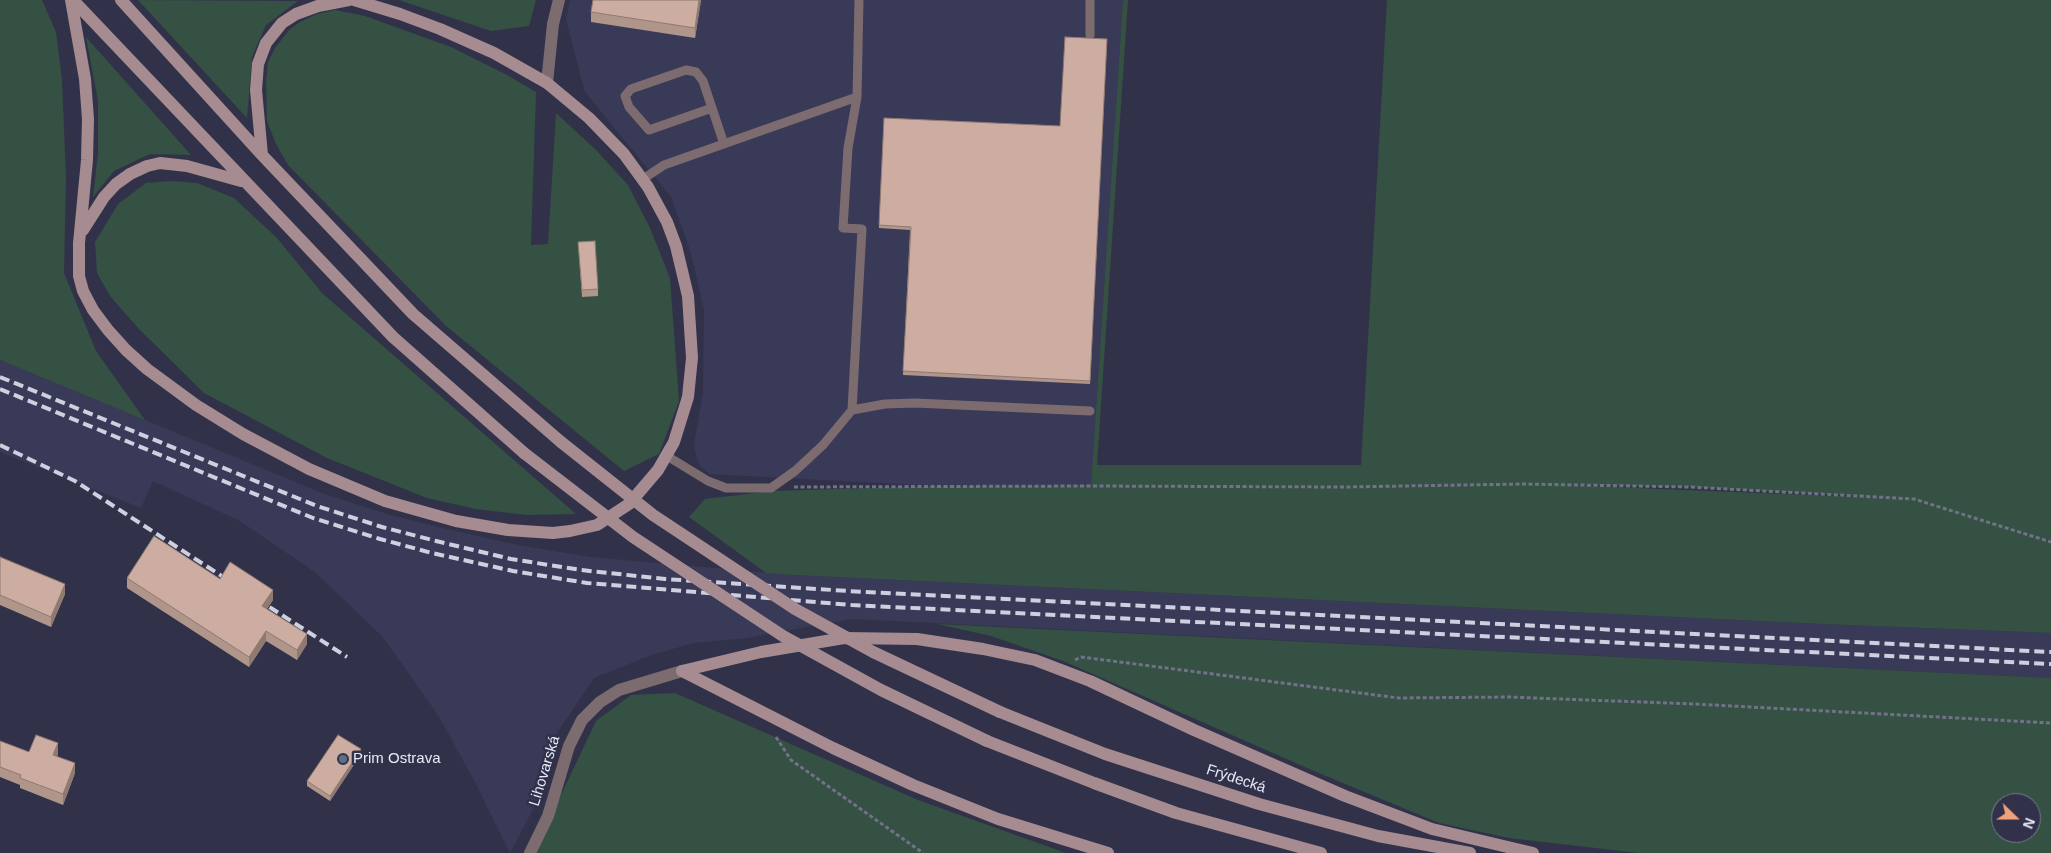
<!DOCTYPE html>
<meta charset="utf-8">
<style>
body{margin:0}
#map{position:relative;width:2051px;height:853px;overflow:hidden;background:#313249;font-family:Helvetica,sans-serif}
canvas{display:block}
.north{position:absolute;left:1991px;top:793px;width:50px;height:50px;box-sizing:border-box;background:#313249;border:1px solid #7a7b8f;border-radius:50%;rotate:112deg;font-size:14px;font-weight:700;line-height:20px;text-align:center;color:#e7e9f8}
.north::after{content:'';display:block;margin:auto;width:18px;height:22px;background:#f0a27a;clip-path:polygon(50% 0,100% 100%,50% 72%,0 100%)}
</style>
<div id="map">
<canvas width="2051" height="853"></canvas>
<div class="north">N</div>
</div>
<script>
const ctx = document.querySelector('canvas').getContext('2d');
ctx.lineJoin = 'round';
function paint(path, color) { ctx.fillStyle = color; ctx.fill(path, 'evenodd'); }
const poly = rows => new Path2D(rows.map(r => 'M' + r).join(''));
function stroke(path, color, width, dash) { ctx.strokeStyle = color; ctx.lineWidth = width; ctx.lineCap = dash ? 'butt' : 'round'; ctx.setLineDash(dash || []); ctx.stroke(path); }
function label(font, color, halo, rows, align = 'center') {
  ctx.font = font + ' Helvetica,sans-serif'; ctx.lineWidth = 5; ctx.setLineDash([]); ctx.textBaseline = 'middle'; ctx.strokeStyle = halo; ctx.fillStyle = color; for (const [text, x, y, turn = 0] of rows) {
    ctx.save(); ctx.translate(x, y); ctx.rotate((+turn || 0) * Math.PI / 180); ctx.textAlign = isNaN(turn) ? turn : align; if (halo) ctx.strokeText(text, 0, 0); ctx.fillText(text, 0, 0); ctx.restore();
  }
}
const built = poly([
 [570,0,1123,0,1091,486,938,486,709,474,701,467,696,456,694,445,703,392,704,310,691,253,671,197,585,92,566,20],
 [0,360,322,493,387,514,438,527,518,545,590,557,793,575,1822,624,2051,633,2051,678,851,619,747,638,693,643,649,656,594,678,555,736,538,800,510,853,474,780,438,715,382,636,316,573,240,521,153,481,141,508,0,452]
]);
const green = poly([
 [0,0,42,0,56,32,62,80,66,177,64,273,96,351,145,420,0,360],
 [138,0,298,1,266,25,252,57,247,118],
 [399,0,536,0,529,26,491,31],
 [1123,0,1128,0,1097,465,1361,465,1387,0,2051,0,2051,633,1822,624,793,575,766,573,689,517,705,499,772,491,938,486,1091,485],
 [1564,485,1689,487,1858,496,1858,497],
 [335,10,365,16,451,47,507,75,536,92,531,245,548,244,556,113,596,150,628,185,650,228,670,278,679,401,659,454,624,471,446,326,288,165,276,144,267,121,266,80,268,62,275,48,290,29,300,22,317,14],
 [86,37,191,155,150,154,114,171,93,197,98,153,98,101],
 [171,181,197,183,234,198,277,238,322,293,576,514,526,515,476,509,427,498,327,458,204,393,139,329,110,296,97,273,95,242,118,204,146,183],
 [937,624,2051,678,2051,853,1639,853,1509,838,1439,823,1314,771,1063,661,991,636],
 [2001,803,2031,803,2031,833,2001,833],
 [675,693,918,800,1066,853,537,853,561,795,596,721,631,695]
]);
const path = poly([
 [794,487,1091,486,1344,487,1523,484,1689,487,1914,499,2051,542],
 [1075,660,1081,657,1399,698,1508,697,1694,704,2051,723],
 [776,737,791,760,923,853]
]);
const service = poly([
 [1090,35,1090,0],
 [712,108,649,130,629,107,625,96,631,89,686,70,696,72,703,81,724,144],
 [643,179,664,165,857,97],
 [852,410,885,404,915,403,1090,411],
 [667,456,708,481,726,488,771,488,795,471,823,445,852,410,862,229,843,228,848,148,857,97,859,0]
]);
const minor = poly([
 [547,83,553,24,559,0]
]);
const tertiary = poly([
 [530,853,548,816,569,746,582,720,600,702,619,690,682,671]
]);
const secondary = poly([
 [71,0,85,79,88,119,87,160,79,243,79,276,83,291,93,310,108,330,126,350,147,369,196,405,243,434,309,469,385,501,456,521,508,530,553,533,570,531,597,525,629,504,658,470,674,442,688,397,692,358,688,296,676,246,667,222,648,187,624,154,589,118,547,83,494,53,440,29,400,14,354,0],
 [73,0,393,337,524,453],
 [121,0,262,155,413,314,561,442],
 [262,155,256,90,258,64,266,43,282,23,296,14,318,6,349,0],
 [83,230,104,197,116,184,130,174,147,166,160,163,187,166,241,181],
 [682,671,761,652,844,638,917,639,983,649,1035,660,1090,681,1194,730,1345,796,1432,829,1533,853],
 [682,671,833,748,913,785,998,819,1108,853],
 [1000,712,1105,754,1259,804,1378,836,1470,853],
 [987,741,1094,783,1176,813,1321,853]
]);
const rail = poly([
 [0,377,317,506,382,527,436,541,511,559,581,570,665,579,848,591,2051,652],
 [0,389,313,518,380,539,432,553,513,571,587,583,852,605,2051,664],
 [0,445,75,481,234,584],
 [257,599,347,657]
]);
const secondaryBridge = poly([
 [561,442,653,515,795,609,873,652,1000,712],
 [524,453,633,537,783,636,881,690,987,741]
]);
const wall = poly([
 [701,0,695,38,591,22,591,12],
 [1107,39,1090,384,903,375,910,230,879,228,879,225,1060,126],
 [578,242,598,289,598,296,582,297],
 [0,557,65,594,51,627,0,605],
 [127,578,220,579,273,600,267,609,307,644,297,660,266,641,249,667,127,588],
 [0,741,29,752,58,754,57,756,75,773,63,805,20,788,20,785,0,777],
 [361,754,330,801,307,786,307,781]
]);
const shadedWall = poly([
 [699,0,701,0,695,38,695,28],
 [65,584,65,594,51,627,51,617],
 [273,590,273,600,262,616,262,606],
 [266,631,266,641,249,667,249,657],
 [307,634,307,644,297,660,297,650],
 [58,743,58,754,53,765,53,755],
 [361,749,361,754,330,801,330,796],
 [75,763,75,773,63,805,63,794]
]);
const building = poly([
 [593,0,699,0,695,28,591,12,593,0],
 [1065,37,1107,39,1090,381,903,371,911,227,879,225,884,118,1060,126,1065,37],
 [595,241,598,289,582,290,578,242,595,241],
 [154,536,220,579,230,562,273,590,262,606,307,634,297,650,266,631,249,657,127,578,154,536],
 [0,557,65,584,51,617,0,595,0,557],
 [36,735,58,743,53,755,75,763,63,794,20,778,21,775,0,767,0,741,29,752,36,735],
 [338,735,361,749,330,796,307,781,338,735]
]);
const markers = [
 [343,759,5,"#5c6f8a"]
];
const poiNames = [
 ["Prim Ostrava",353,759]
];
const streetNames = [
 ["Lihovarská",545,771,-73],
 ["Frýdecká",1236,779,18]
];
paint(built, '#393a57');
paint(green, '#345143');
stroke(path, '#717286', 3, [4, 2.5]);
stroke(service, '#7d6c6f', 9);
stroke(minor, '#7d6c6f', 12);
stroke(tertiary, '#7d6c6f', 12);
stroke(secondary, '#a68b90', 12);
stroke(rail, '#ced0e0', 4, [10, 5]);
stroke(secondaryBridge, '#a68b90', 12);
paint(wall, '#b0958a');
paint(shadedWall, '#907971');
paint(building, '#cdada1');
stroke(building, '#907971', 1);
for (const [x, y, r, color] of markers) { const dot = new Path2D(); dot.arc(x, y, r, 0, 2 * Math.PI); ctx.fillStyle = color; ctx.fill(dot); stroke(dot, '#313249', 2); }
label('15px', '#e7e9f8', '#313249', poiNames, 'left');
label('15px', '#e7e9f8', '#313249', streetNames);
</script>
